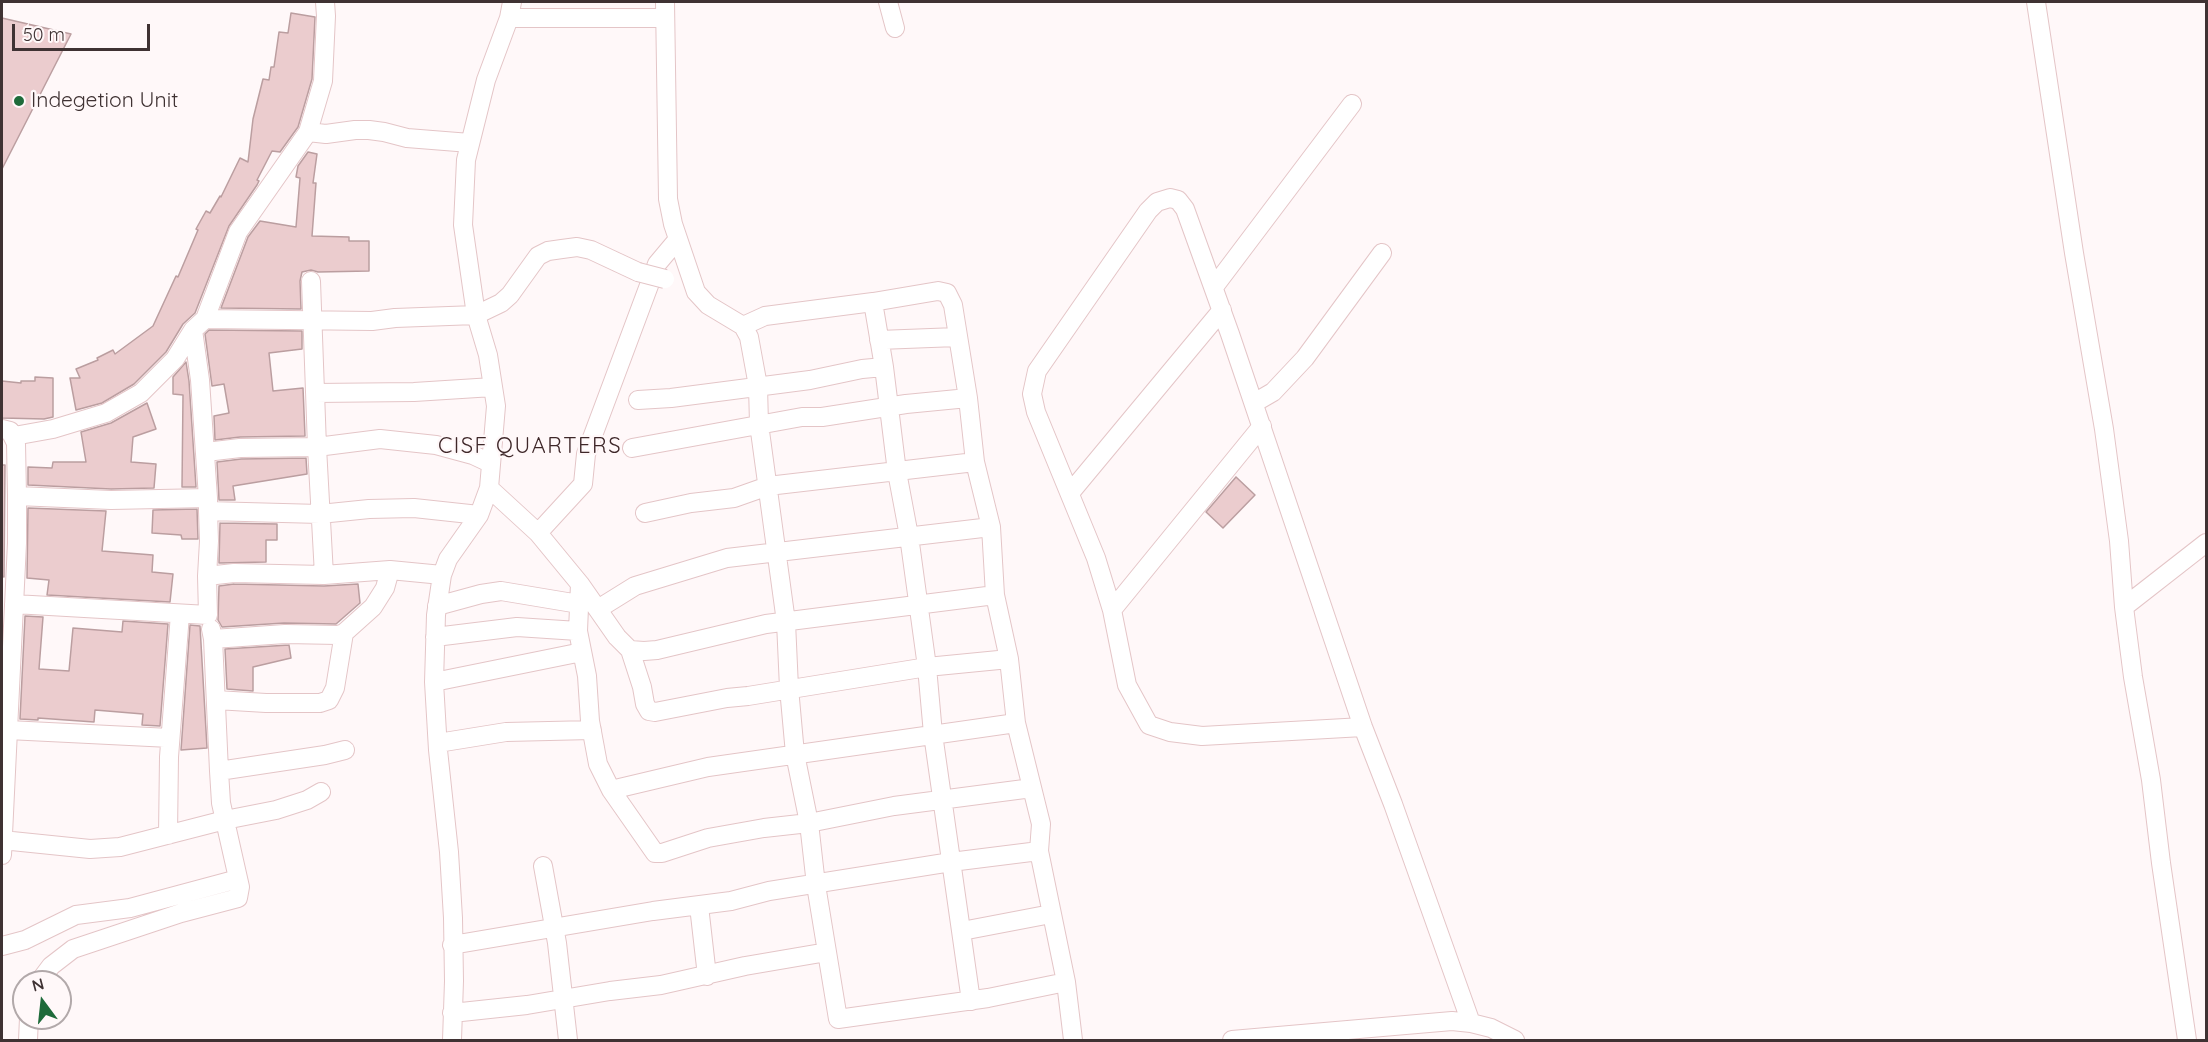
<!DOCTYPE html>
<style>
body{margin:0}
#map{position:relative;width:2208px;height:1042px;overflow:hidden;background:#fff8f9;font-family:Quicksand,sans-serif}
canvas{display:block}
.frame{position:absolute;inset:0;border:3px solid #3f3233;pointer-events:none}
.north{position:absolute;left:12px;top:970px;width:60px;height:60px;box-sizing:border-box;background:#fff8f9;border:2px solid #b2a9aa;border-radius:50%;rotate:345deg;font-size:16px;font-weight:700;line-height:24px;text-align:center;color:#3f3233}
.north::after{content:'';display:block;margin:auto;width:21px;height:27px;background:#1e6b3a;clip-path:polygon(50% 0,100% 100%,50% 72%,0 100%)}
.scale{position:absolute;left:12px;top:24px;width:138px;height:27px;box-sizing:border-box;border:3px solid #3f3233;border-top:0;padding-left:8px;font-size:18px;line-height:21px;white-space:nowrap;color:#3f3233;-webkit-text-stroke:4px #fff8f9;paint-order:stroke}
</style>
<div id="map">
<canvas width="2208" height="1042"></canvas>
<div class="frame"></div>
<div class="north">N</div>
<div class="scale">50 m</div>
</div>
<script>
const ctx = document.querySelector('canvas').getContext('2d');
ctx.lineJoin = 'round';
function paint(path, color) { ctx.fillStyle = color; ctx.fill(path, 'evenodd'); }
const poly = rows => new Path2D(rows.map(r => 'M' + r).join(''));
function stroke(path, color, width, dash) { ctx.strokeStyle = color; ctx.lineWidth = width; ctx.lineCap = dash ? 'butt' : 'round'; ctx.setLineDash(dash || []); ctx.stroke(path); }
function label(font, color, halo, rows, align = 'center') {
  ctx.font = font + ' Quicksand,sans-serif'; ctx.lineWidth = 4.5; ctx.setLineDash([]); ctx.textBaseline = 'middle'; ctx.strokeStyle = halo; ctx.fillStyle = color; for (const [text, x, y, turn = 0] of rows) {
    ctx.save(); ctx.translate(x, y); ctx.rotate((+turn || 0) * Math.PI / 180); ctx.textAlign = isNaN(turn) ? turn : align; if (halo) ctx.strokeText(text, 0, 0); ctx.fillText(text, 0, 0); ctx.restore();
  }
}
const building = poly([
 [291,13,315,17,312,79,298,127,280,152,272,151,257,180,259,181,257,185,229,226,195,313,183,324,166,352,134,384,102,403,76,410,70,378,80,378,76,369,98,360,97,358,113,350,115,354,153,326,176,276,178,277,198,230,196,229,206,211,210,213,220,196,221,197,240,158,248,162,253,119,263,79,269,80,271,67,274,67,279,32,288,33,291,13],
 [2,18,71,34,2,169,2,18],
 [308,152,317,154,313,183,316,183,312,236,349,237,349,241,369,241,369,271,318,272,311,270,302,272,300,281,301,309,221,308,248,237,260,221,296,227,300,178,296,177,298,166,308,152],
 [209,330,302,331,302,349,269,353,273,391,303,388,305,436,240,437,215,440,214,416,229,413,224,384,212,386,205,334,209,330],
 [186,362,189,381,196,487,182,487,183,395,173,394,173,377,186,362],
 [35,377,53,378,53,417,44,419,2,418,2,381,21,383,21,381,35,381,35,377],
 [147,403,156,429,133,437,131,462,156,464,154,488,111,489,28,485,28,467,52,468,53,462,86,462,81,432,111,423,147,403],
 [306,458,307,474,233,486,235,500,219,500,217,462,241,459,306,458],
 [2,465,5,465,4,577,2,576,2,465],
 [1236,477,1255,495,1223,528,1206,512,1236,477],
 [28,508,106,511,102,551,153,555,152,572,173,574,170,602,47,595,49,580,27,578,28,508],
 [197,509,198,539,182,539,181,535,152,533,153,510,197,509],
 [220,523,277,524,277,540,266,540,266,562,219,563,220,523],
 [234,584,324,586,358,584,360,603,336,624,284,623,222,627,218,620,219,586,234,584],
 [25,616,43,617,39,669,69,671,73,628,122,632,123,621,168,624,160,726,142,725,143,714,95,710,94,722,38,718,38,720,20,719,25,616],
 [190,625,200,626,207,748,181,750,190,625],
 [289,645,291,658,253,667,253,691,227,689,225,649,289,645]
]);
const minor = poly([
 [665,2,668,199,673,224,696,292,708,305,743,326,749,337,758,386,759,424,786,622,789,688,795,754,809,823,816,885,838,1019,988,998,1066,982,1073,1040],
 [888,2,895,28],
 [2036,2,2074,253,2104,429,2119,541,2124,607,2133,677,2151,780,2161,863,2187,1040],
 [509,18,664,18],
 [308,132,323,81,326,16,325,2],
 [311,281,317,447,324,575],
 [1214,287,1352,104],
 [873,302,938,291,947,293,953,305,968,398,975,462,991,527,995,595,1009,659,1016,723,1041,824,1039,851,1066,982],
 [205,319,372,321,395,318,476,315,501,303,510,295,538,256,548,251,562,249,577,247,591,250,638,272],
 [743,326,765,316,873,302,884,367,897,472,909,536,927,667,933,734,971,1001],
 [193,330,200,380,208,498],
 [879,340,957,337],
 [315,393,414,392,493,387],
 [638,400,671,398,810,380,862,369,884,367],
 [1254,403,1273,392,1305,358,1382,253],
 [2,429,10,431,16,443,17,496,17,543,2,855],
 [14,436,53,429,106,413,141,393,175,359,193,330,205,319,238,232,308,132,326,134,355,130,369,130,384,132,407,138,470,143],
 [632,448,802,417,822,417,906,404,968,398],
 [206,452,240,448,317,447,380,439,436,445,473,455,490,463],
 [489,488,538,533,580,584,617,637,630,650,644,651,657,650,766,624,995,595],
 [1070,493,1222,310],
 [17,496,111,500,208,498,208,511,320,514,369,509,414,508,479,515],
 [645,513,691,503,734,498,768,486,975,462],
 [538,533,583,484,586,454,657,264,678,239],
 [207,576,209,541,208,511],
 [580,584,578,631,587,676,590,721,598,764,611,790,655,853,662,853,708,838,764,828,809,823,894,806,1032,788],
 [14,604,208,615,207,576,234,573,324,575,390,570,442,575],
 [437,606,481,594,501,591,579,604],
 [2124,607,2206,543],
 [598,609,635,586,727,558,991,527],
 [1112,610,1262,426],
 [211,629,213,639,285,634,338,635,344,633,373,607,385,588,390,570],
 [435,637,517,627,578,631],
 [213,639,219,771,325,755,345,750],
 [630,650,642,687,645,704,649,711,655,712,727,698,748,696,927,667,1009,659],
 [434,682,582,652],
 [216,700,266,703,320,703,329,700,335,688,344,633],
 [1363,727,1202,736,1170,732,1149,725,1127,685,1112,610,1096,558,1036,412,1032,394,1037,371,1148,211,1157,202,1170,198,1178,200,1185,209,1230,334,1363,727,1393,804,1471,1023],
 [8,730,170,738],
 [438,743,506,732,592,730],
 [611,790,708,767,1016,723],
 [168,835,169,757,180,614],
 [2,840,90,849,120,847,225,820,276,810,307,800,321,792],
 [543,866,557,943,568,1040],
 [699,906,707,976],
 [962,931,1051,914],
 [452,945,653,911,731,901,769,891,951,862,1039,851],
 [2,946,25,940,76,915,130,908,238,879],
 [39,982,51,966,73,949,181,913,238,898,240,887,221,803,219,771],
 [452,1013,527,1005,610,991,661,985,745,966,827,952],
 [28,1040,29,1018],
 [452,1040,454,981,453,918,449,852,438,750,434,682,436,615,442,575,448,559,479,515,489,488,496,406,488,355,476,315,463,225,466,160,486,80,509,18,512,2],
 [1232,1040,1452,1021,1471,1023,1491,1028,1515,1040]
]);
const minorBridge = poly([
 [638,272,665,279]
]);
const markers = [
 [19,101,6,"#1e6b3a"]
];
const poiNames = [
 ["Indegetion Unit",31,101]
];
const neighbourhoodNames = [
 ["CISF QUARTERS",530,446]
];
paint(building, '#ebccce');
stroke(building, '#bb9ea0', 1.5);
stroke(minor, '#e4c5c7', 20);
stroke(minor, '#fff', 18);
stroke(minorBridge, '#e4c5c7', 20, []);
stroke(minorBridge, '#fff', 18);
for (const [x, y, r, color] of markers) { const dot = new Path2D(); dot.arc(x, y, r, 0, 2 * Math.PI); ctx.fillStyle = color; ctx.fill(dot); stroke(dot, '#fff8f9', 2); }
label('21px', '#3f3233', '#fff8f9', poiNames, 'left');
ctx.letterSpacing = '1.5px';
label('22px', '#3e2729', '#fff8f9', neighbourhoodNames);
ctx.letterSpacing = '0px';
</script>
